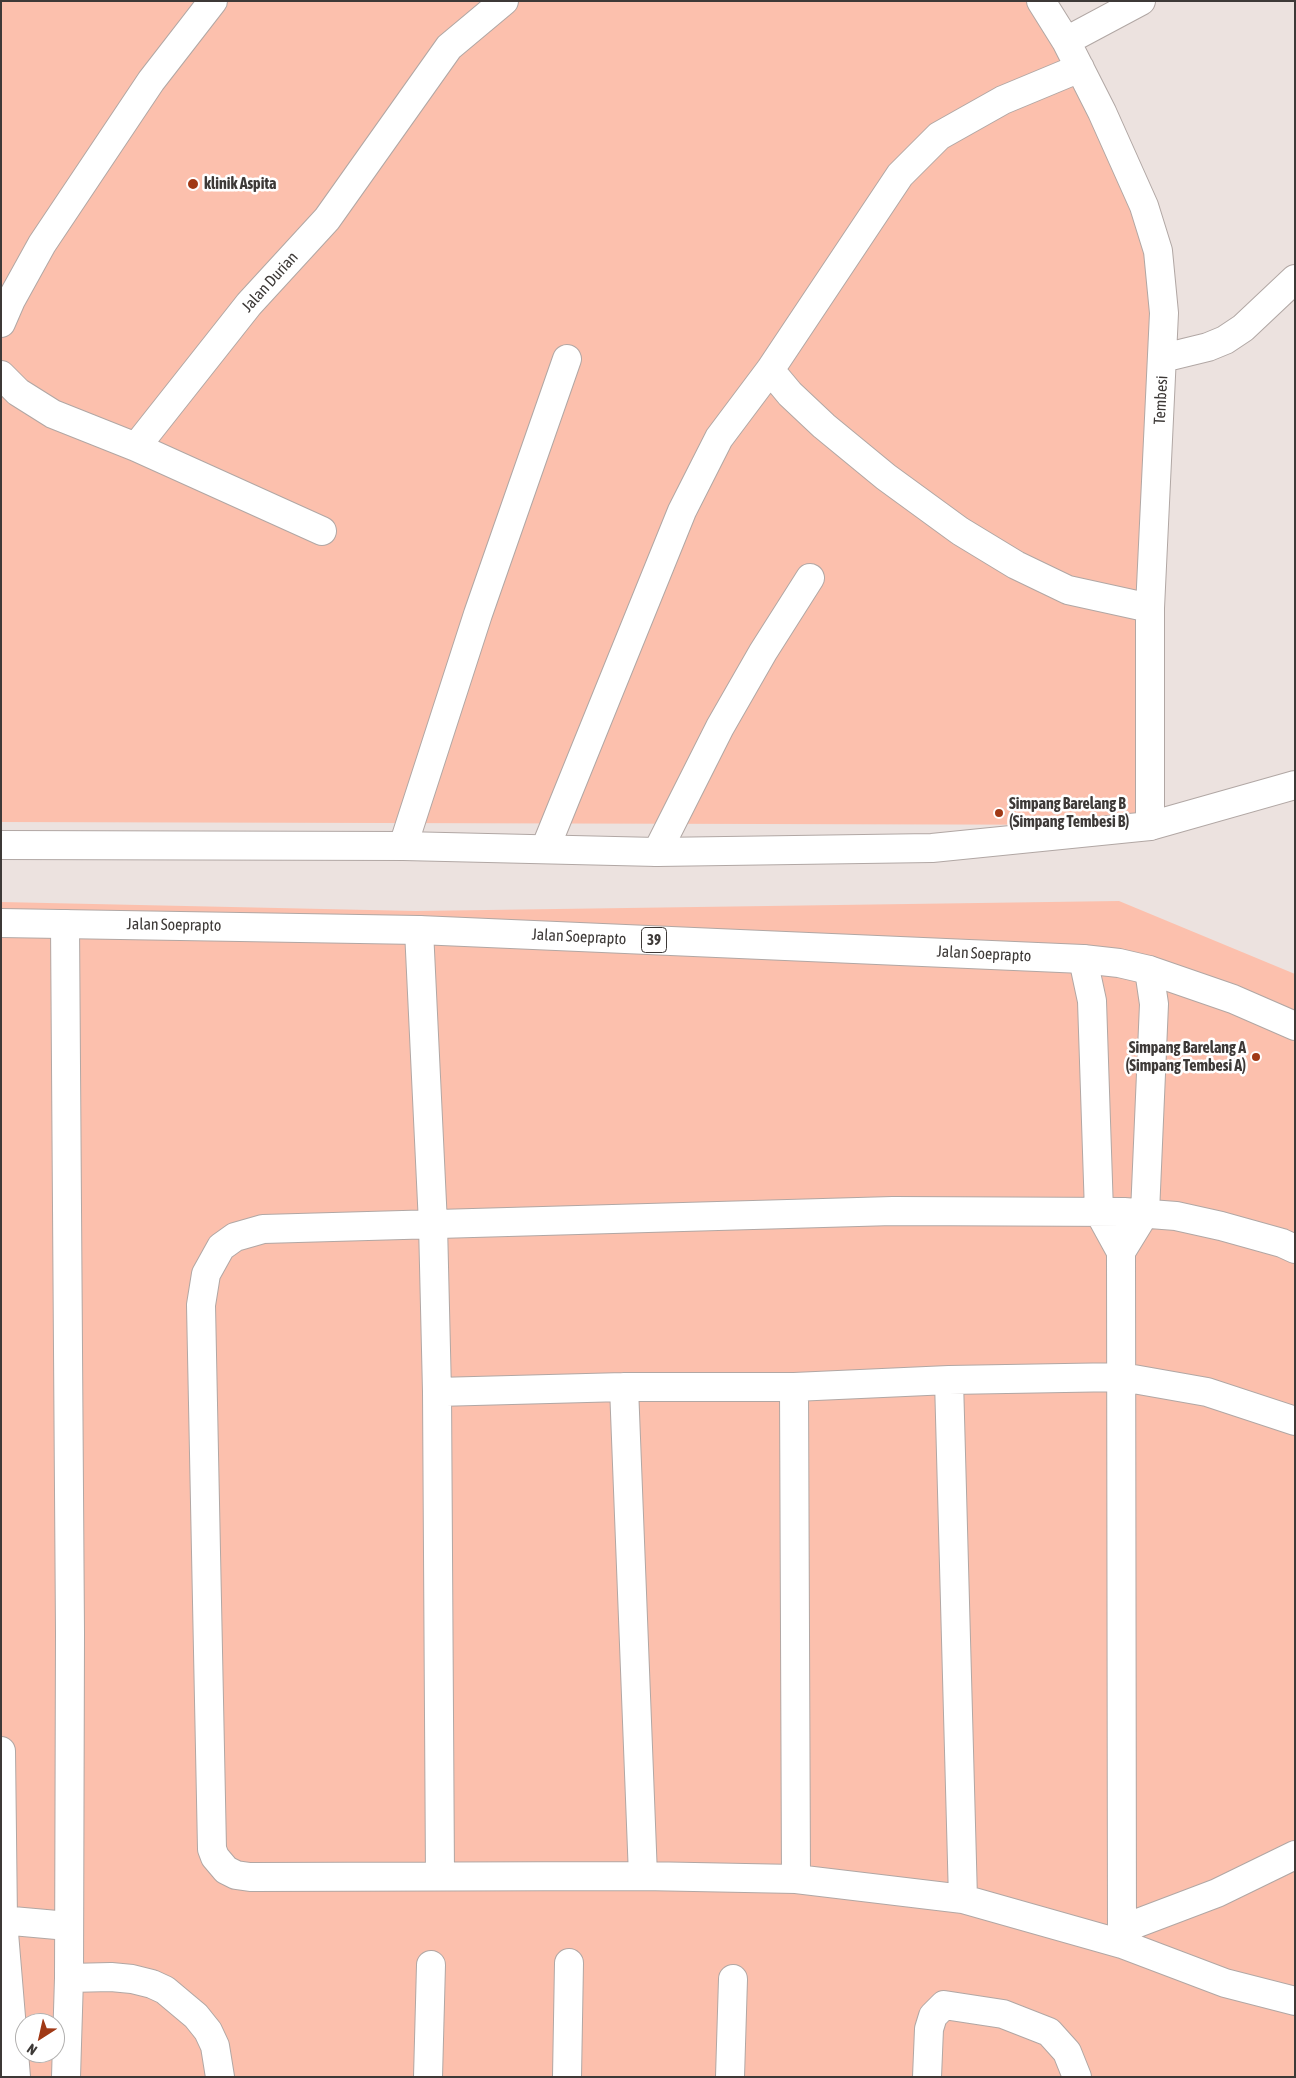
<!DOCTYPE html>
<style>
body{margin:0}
#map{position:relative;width:1296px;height:2078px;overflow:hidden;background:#ece2df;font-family:"Asap Condensed",sans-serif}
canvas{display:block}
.frame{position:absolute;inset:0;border:2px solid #3d3937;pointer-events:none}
.north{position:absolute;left:15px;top:2013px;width:50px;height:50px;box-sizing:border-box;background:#fff;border:1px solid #b1b0af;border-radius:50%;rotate:215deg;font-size:14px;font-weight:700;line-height:20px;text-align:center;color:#3d3937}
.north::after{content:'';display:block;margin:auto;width:18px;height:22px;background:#a03916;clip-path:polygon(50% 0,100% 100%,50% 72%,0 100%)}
</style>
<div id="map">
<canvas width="1296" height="2078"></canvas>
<div class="frame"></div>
<div class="north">N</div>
</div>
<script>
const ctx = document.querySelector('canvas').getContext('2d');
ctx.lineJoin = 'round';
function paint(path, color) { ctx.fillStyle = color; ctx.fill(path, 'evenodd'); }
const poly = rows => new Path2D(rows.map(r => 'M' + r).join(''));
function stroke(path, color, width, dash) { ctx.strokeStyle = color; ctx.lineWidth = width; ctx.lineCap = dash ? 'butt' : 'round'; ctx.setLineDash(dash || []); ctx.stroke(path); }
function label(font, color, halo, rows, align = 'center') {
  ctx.font = font + ' "Asap Condensed",sans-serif'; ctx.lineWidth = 5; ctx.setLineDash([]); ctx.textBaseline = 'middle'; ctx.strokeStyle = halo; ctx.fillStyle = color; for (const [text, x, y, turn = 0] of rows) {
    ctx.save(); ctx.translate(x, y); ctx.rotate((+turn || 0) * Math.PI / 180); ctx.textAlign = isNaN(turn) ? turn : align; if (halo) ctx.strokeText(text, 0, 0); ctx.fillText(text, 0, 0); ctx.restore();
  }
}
const green = poly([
 [1,1,1047,1,1155,250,1142,825,1,822],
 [1119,901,1295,974,1295,2077,1,2077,1,902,416,911],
 [25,2023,55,2023,55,2053,25,2053]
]);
const minor = poly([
 [1041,1,1066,41,1102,112,1144,206,1158,251,1164,313,1150,608,1150,826],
 [1066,41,1141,1],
 [1,323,11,300,42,244,151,81,213,1],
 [1163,358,1208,347,1225,340,1243,328,1295,279],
 [770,370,790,394,824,426,886,477,960,531,1016,565,1068,590,1150,608],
 [1,375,18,392,53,414,136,447,249,304,327,219,449,47,504,1],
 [136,447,322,531],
 [403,846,478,614,567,359],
 [545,849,682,511,719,438,770,370,900,175,939,136,1003,100,1080,68],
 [657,852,720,727,763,652,810,578],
 [65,924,70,1633,69,1978,66,2077],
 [419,930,433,1224,437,1392,440,1876],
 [1083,959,1092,1001,1099,1212,1121,1252,1122,1944],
 [1295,1249,1282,1243,1221,1226,1176,1216,1124,1212,893,1211,263,1229,235,1237,221,1247,206,1274,201,1305,212,1849,215,1857,226,1870,236,1875,250,1877,643,1876,796,1879,963,1899,1122,1944,1225,1983,1295,2001],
 [1121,1252,1145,1213,1154,1004,1149,970],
 [949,1380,963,1899],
 [624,1387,643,1876],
 [794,1387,796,1879],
 [437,1392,624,1387,794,1387,949,1380,1122,1377,1207,1392,1295,1421],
 [1,1751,3,1921,16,2077],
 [1,1920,68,1926],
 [1122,1929,1217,1893,1295,1855],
 [69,1978,111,1977,132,1979,152,1984,165,1990,196,2016,208,2031,215,2046,220,2077],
 [428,2077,431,1965],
 [567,2077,569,1963],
 [730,2077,733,1979],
 [927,2077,929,2029,933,2016,944,2005,1003,2014,1049,2032,1067,2052,1077,2077]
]);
const highway = poly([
 [1,845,403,846,657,852,932,848,1150,826,1295,785],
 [1,923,419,930,1083,959,1119,963,1149,970,1233,999,1295,1026]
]);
const markers = [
 [193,184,6,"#a03916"],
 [999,813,5,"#a03916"],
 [1256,1057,5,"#a03916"]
];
const shields = [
 [654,940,25]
];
const shieldNames = [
 ["39",654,940]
];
const poiNames = [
 ["klinik Aspita",204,184],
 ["Simpang Barelang B",1009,804],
 ["(Simpang Tembesi B)",1009,822],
 ["Simpang Barelang A",1246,1048,"right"],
 ["(Simpang Tembesi A)",1246,1066,"right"]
];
const streetNames = [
 ["Jalan Durian",270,282,-48],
 ["Tembesi",1161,400,-87],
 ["Jalan Soeprapto",174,925,1],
 ["Jalan Soeprapto",579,937,3],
 ["Jalan Soeprapto",984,954,3]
];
paint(green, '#fcc0ad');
stroke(minor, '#b1a7a4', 30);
stroke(highway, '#b1a7a4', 30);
stroke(minor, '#fff', 28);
stroke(highway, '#fff', 28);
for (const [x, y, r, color] of markers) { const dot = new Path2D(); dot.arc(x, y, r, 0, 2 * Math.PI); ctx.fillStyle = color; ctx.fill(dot); stroke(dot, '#fff', 2); }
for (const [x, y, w] of shields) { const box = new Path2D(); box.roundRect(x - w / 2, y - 12.5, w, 25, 4); ctx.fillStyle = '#fff'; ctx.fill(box); stroke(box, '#3d3937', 1); }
label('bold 15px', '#3d3937', null, shieldNames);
label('bold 16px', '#3d3937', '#fff', poiNames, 'left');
label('16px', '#3d3937', '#fff', streetNames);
</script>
